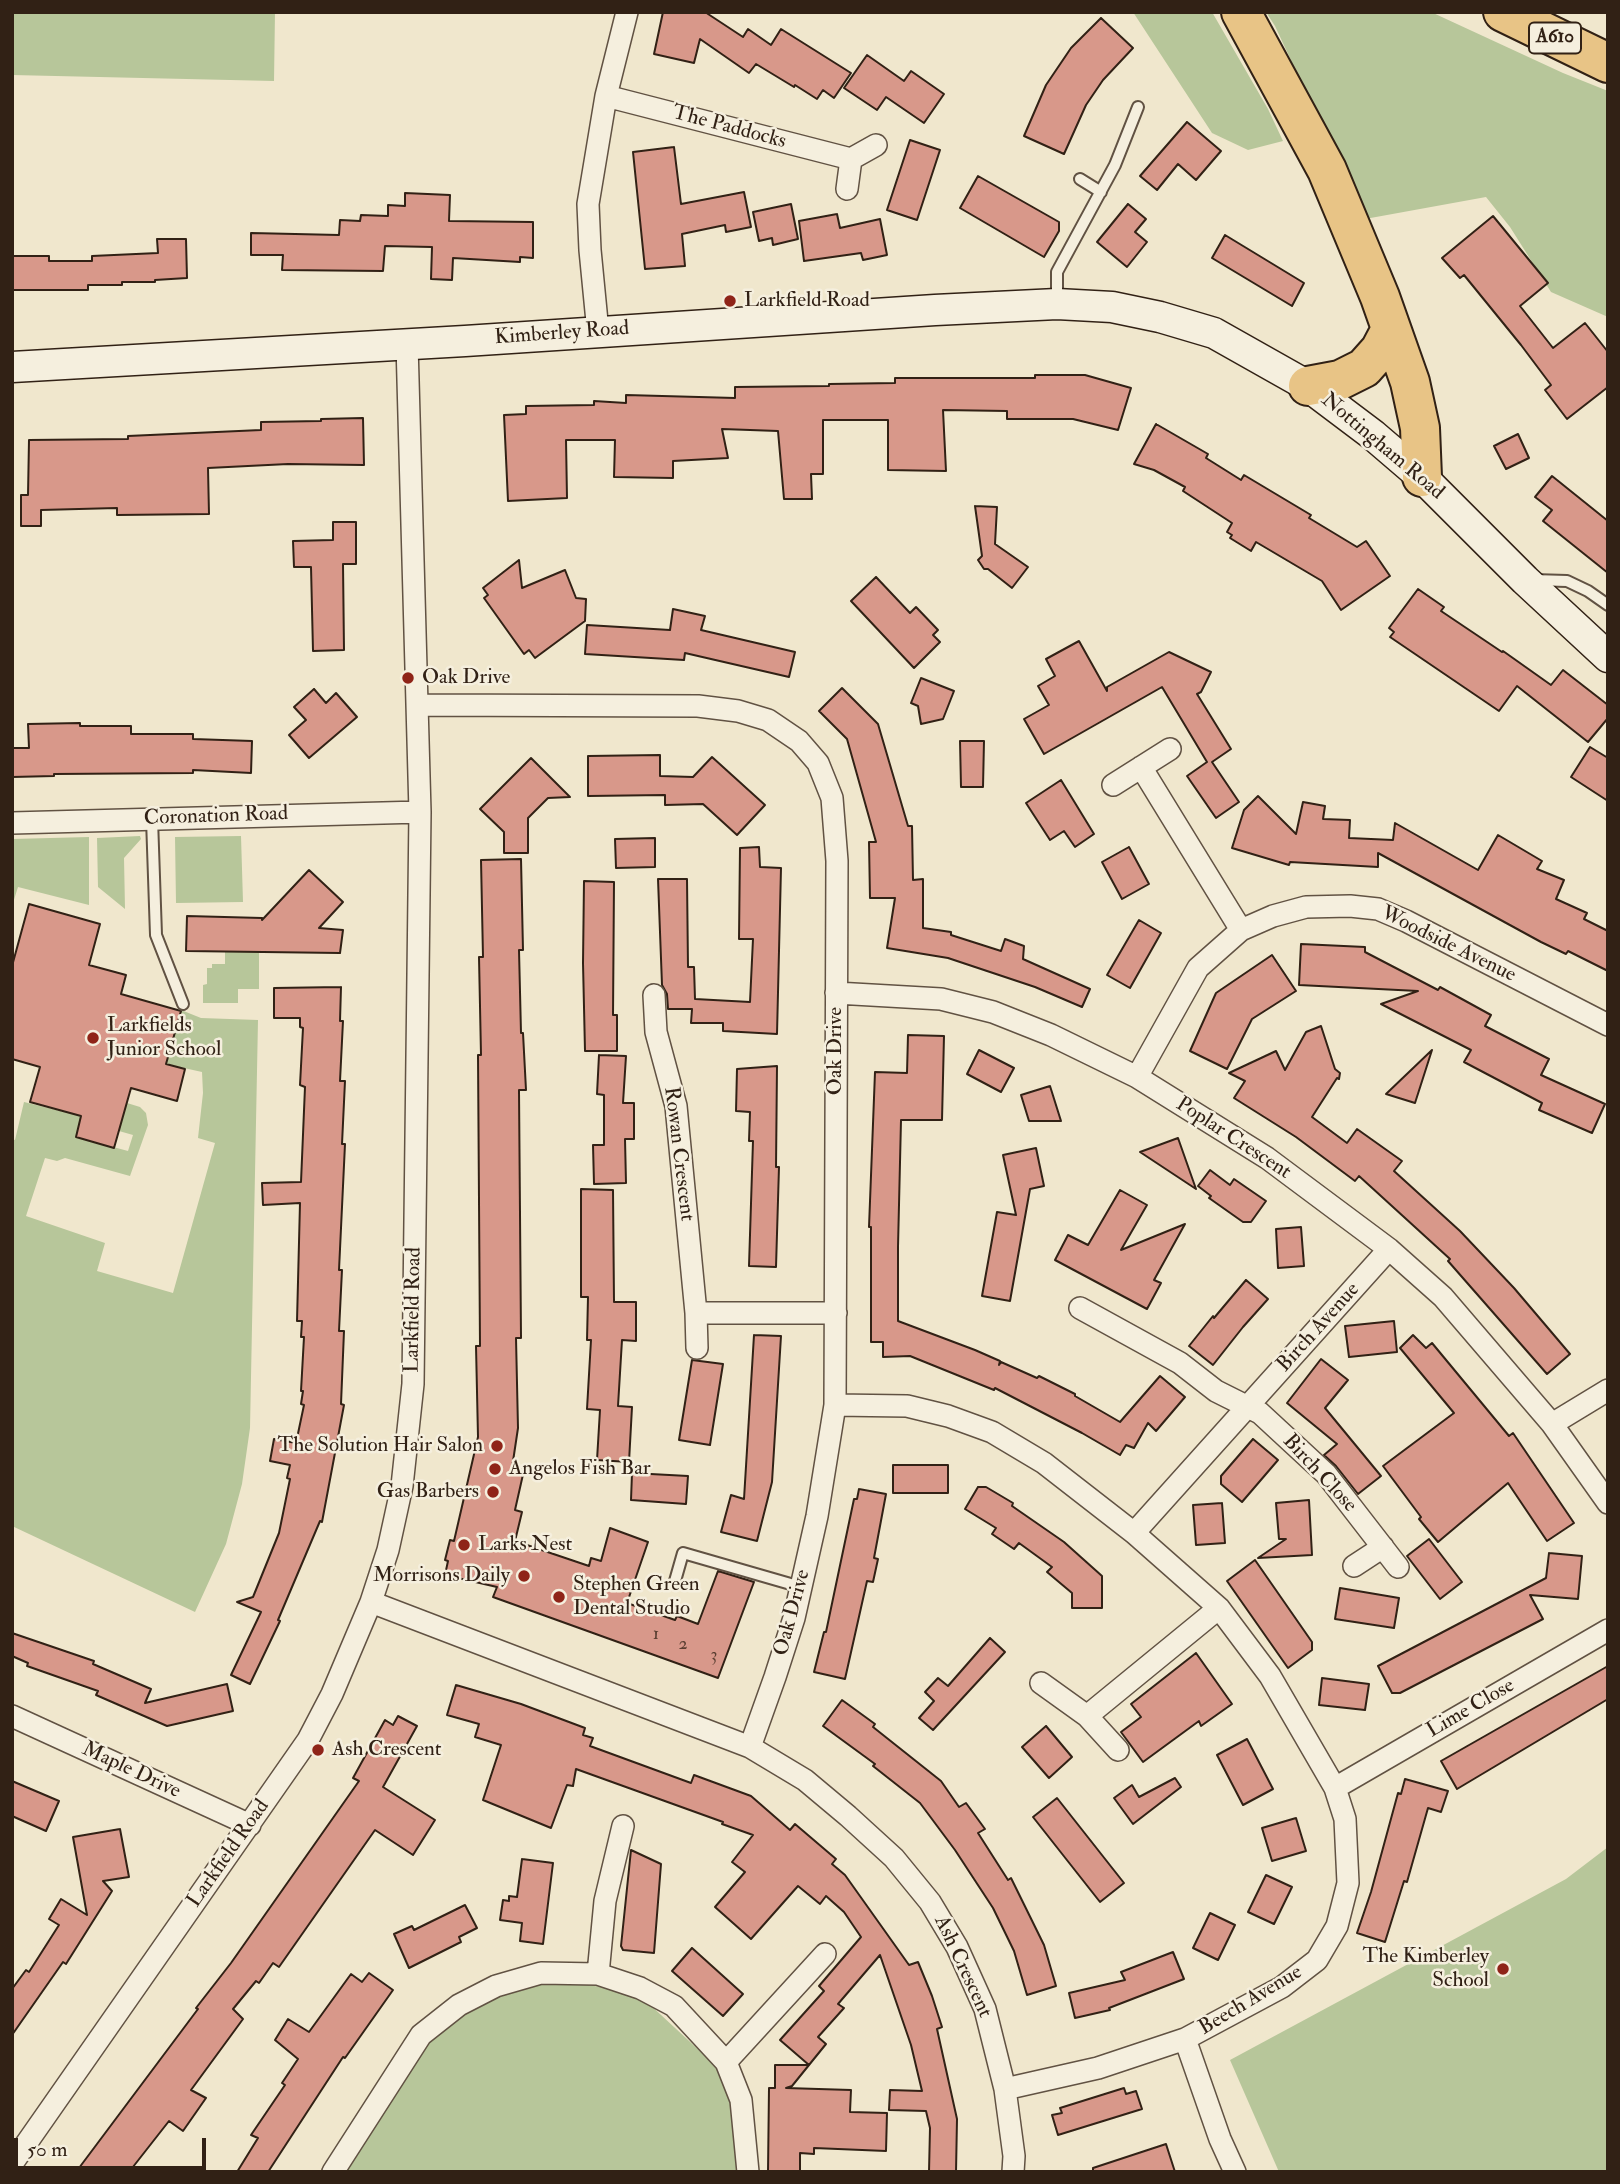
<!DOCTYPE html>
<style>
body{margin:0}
#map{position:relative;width:1620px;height:2184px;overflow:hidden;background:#f0e7cd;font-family:"IM FELL Double Pica",serif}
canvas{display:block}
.frame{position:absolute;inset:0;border:14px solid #312115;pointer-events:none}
.scale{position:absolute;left:14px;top:2138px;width:192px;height:32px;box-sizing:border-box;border:4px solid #312115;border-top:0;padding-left:9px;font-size:21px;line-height:24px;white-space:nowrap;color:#312115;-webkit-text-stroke:5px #f5efde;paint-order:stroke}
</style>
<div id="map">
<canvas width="1620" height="2184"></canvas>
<div class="frame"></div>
<div class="scale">50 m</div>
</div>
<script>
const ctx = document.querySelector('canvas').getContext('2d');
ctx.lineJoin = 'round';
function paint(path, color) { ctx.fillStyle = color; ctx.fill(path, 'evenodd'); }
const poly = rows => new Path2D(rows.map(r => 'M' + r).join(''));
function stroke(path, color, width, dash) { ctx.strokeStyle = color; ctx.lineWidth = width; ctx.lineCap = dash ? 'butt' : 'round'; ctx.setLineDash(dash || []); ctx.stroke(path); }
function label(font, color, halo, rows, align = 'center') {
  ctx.font = font + ' "IM FELL Double Pica",serif'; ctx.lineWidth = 5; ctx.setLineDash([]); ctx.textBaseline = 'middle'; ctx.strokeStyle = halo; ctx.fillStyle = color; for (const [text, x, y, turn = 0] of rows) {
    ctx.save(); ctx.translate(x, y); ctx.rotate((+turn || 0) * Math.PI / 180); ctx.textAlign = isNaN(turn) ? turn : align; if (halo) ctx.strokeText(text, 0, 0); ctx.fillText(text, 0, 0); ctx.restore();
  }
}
const green = poly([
 [12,12,275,12,274,81,12,75],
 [1133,12,1212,12,1268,109,1283,141,1248,150,1212,133],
 [1266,12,1431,12,1563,73,1608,91,1608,317,1551,292,1510,227,1486,197,1365,219,1275,26],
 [140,836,141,839,124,858,125,909,98,887,97,838],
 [241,836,243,902,176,903,175,837],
 [89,837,89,905,18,887,12,906,12,839],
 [259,945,259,989,238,989,238,1003,203,1003,203,985,207,984,207,968,212,968,212,964,225,964,225,951],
 [181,1010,201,1018,258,1020,250,1428,242,1484,226,1544,195,1612,12,1526,12,1139,15,1140,24,1102,81,1116,76,1137,128,1151,133,1135,119,1131,127,1103,140,1107,146,1113,148,1125,130,1176,65,1158,57,1161,45,1158,26,1216,105,1243,97,1271,173,1293,215,1143,198,1138,203,1093,202,1072,166,1064],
 [1608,1847,1608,2172,1279,2172,1230,2060,1566,1879],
 [576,1983,613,1989,647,2002,715,2065,731,2105,740,2144,738,2172,344,2172,422,2049,437,2032,464,2011,521,1986]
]);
const building = poly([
 [663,12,705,12,743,37,748,29,771,45,781,29,851,73,834,98,823,90,817,99,795,85,794,87,756,64,749,73,700,39,694,63,654,54,663,12],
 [1101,18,1133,48,1103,80,1086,105,1064,154,1024,136,1046,85,1071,48,1101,18],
 [867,55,904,81,911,71,944,94,924,123,886,97,877,110,844,88,867,55],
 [1187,122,1221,151,1196,180,1178,164,1157,190,1140,176,1187,122],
 [910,140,940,150,917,220,887,210,910,140],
 [674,147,681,204,744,192,751,227,726,232,725,225,682,234,685,266,645,269,633,152,674,147],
 [978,176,1059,222,1059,231,1044,257,960,208,978,176],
 [405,193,450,195,449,221,533,222,533,258,520,257,520,262,453,258,452,280,431,279,432,247,385,246,383,271,282,270,283,255,251,255,251,233,339,235,340,220,360,221,361,215,388,216,388,205,405,206,405,193],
 [791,204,798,239,773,245,772,238,759,241,753,212,791,204],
 [1128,204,1146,219,1135,232,1147,242,1127,267,1097,242,1128,204],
 [837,214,840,228,880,219,887,255,863,260,861,253,804,261,799,221,837,214],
 [1493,216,1548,283,1520,306,1553,348,1585,323,1608,352,1608,387,1567,419,1545,390,1551,385,1521,345,1464,275,1460,278,1442,258,1493,216],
 [1225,235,1304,283,1292,306,1212,258,1225,235],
 [157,239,186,239,187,278,155,280,155,282,122,282,122,285,88,285,88,290,12,290,12,256,49,256,49,261,92,261,92,256,158,253,157,239],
 [1035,375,1085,375,1131,388,1118,430,1073,419,1007,419,1007,411,943,410,946,471,888,470,888,420,823,420,823,474,811,474,812,499,784,499,778,431,722,429,728,458,673,461,673,478,614,477,615,440,566,440,567,498,508,501,504,415,526,414,526,406,594,405,594,401,626,403,626,395,735,398,735,387,829,386,829,384,895,383,895,378,1035,378,1035,375],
 [363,418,364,465,288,464,208,468,209,514,117,515,117,508,41,510,41,526,21,526,21,495,28,495,29,440,128,439,128,436,261,430,261,422,321,421,321,419,363,418],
 [1156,424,1208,454,1206,458,1241,480,1244,475,1311,515,1309,518,1357,547,1366,541,1390,576,1341,610,1322,581,1256,542,1251,551,1230,538,1232,535,1227,532,1232,523,1183,491,1185,487,1154,470,1134,464,1156,424],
 [1518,434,1529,458,1506,469,1494,446,1518,434],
 [1552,476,1608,521,1608,573,1543,521,1552,510,1535,497,1552,476],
 [975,506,997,507,995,544,1028,567,1012,588,988,569,984,569,978,560,982,556,975,506],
 [333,522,356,522,356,564,343,564,344,650,313,651,311,567,294,567,293,541,333,540,333,522],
 [519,560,522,588,565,570,576,598,586,599,585,621,535,658,529,650,524,654,484,598,488,595,483,588,519,560],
 [876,577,910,613,916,607,938,630,933,635,940,642,914,668,851,601,876,577],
 [1418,589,1444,607,1441,611,1502,652,1503,651,1551,685,1563,670,1608,705,1608,718,1588,742,1517,686,1499,711,1390,637,1394,632,1389,628,1418,589],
 [673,609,705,616,701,630,795,652,789,677,685,653,684,660,585,654,587,625,670,630,673,609],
 [1079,641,1107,691,1107,687,1169,652,1211,672,1201,692,1197,694,1231,749,1212,762,1239,802,1216,818,1187,776,1207,762,1162,687,1044,754,1024,719,1049,705,1038,686,1055,676,1046,659,1079,641],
 [921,678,954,691,943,719,921,724,918,706,911,703,921,678],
 [842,688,878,724,908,826,912,826,913,880,923,879,923,928,951,932,951,935,1001,951,1005,939,1024,946,1023,959,1090,989,1082,1007,1035,987,948,958,887,948,895,898,870,898,869,842,876,842,847,739,819,711,842,688],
 [314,689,326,703,336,693,357,717,309,758,289,735,306,720,294,707,314,689],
 [80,723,80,726,131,726,131,734,193,734,193,739,252,741,251,773,193,770,193,773,54,774,54,776,12,777,12,748,29,748,28,724,80,723],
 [960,741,984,741,983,787,961,787,960,741],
 [1590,747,1608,758,1608,801,1571,777,1590,747],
 [660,755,660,776,693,777,712,757,765,805,737,835,703,804,665,805,665,795,588,796,588,756,660,755],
 [531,758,570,797,548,798,528,818,528,853,504,853,504,832,480,809,531,758],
 [1061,780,1094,834,1075,847,1064,831,1050,840,1026,803,1061,780],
 [1258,796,1296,834,1303,802,1325,806,1323,819,1350,820,1349,838,1393,840,1395,823,1478,870,1498,835,1542,861,1537,869,1564,880,1556,899,1587,913,1584,919,1608,931,1608,971,1568,951,1566,954,1541,942,1378,853,1378,867,1290,862,1289,865,1232,848,1244,810,1258,796],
 [655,838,655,867,616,868,615,839,655,838],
 [759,847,760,867,781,868,777,1034,723,1031,723,1023,691,1023,692,1009,668,1009,667,994,662,985,658,879,687,879,688,967,694,967,695,999,750,1002,753,939,739,939,740,848,759,847],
 [1129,847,1149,884,1122,899,1102,862,1129,847],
 [521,859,523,950,519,950,521,1033,523,1033,526,1090,519,1090,521,1338,516,1338,518,1428,512,1468,524,1470,515,1510,522,1512,515,1541,589,1566,591,1558,601,1561,610,1528,648,1542,627,1603,675,1620,677,1616,698,1624,718,1571,754,1582,718,1678,493,1597,497,1587,445,1575,448,1561,445,1560,450,1540,454,1541,478,1437,476,1346,480,1346,478,1055,481,1055,479,957,483,957,481,860,521,859],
 [309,870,343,902,319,928,343,930,340,953,186,951,187,916,262,918,262,920,309,870],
 [584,881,614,882,613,1015,617,1015,617,1051,585,1051,583,963,584,881],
 [29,904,100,924,89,965,126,975,121,994,181,1011,166,1064,185,1069,177,1101,131,1088,114,1148,76,1137,81,1116,30,1102,40,1067,12,1059,12,966,29,904],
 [1139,920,1161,933,1130,988,1107,975,1139,920],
 [1301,944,1365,947,1365,952,1438,990,1440,987,1491,1015,1485,1026,1549,1059,1541,1075,1605,1104,1592,1133,1539,1110,1542,1103,1464,1062,1471,1050,1381,1004,1418,991,1299,985,1301,944],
 [1272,955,1296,991,1252,1019,1227,1069,1190,1051,1216,993,1272,955],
 [341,987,340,1021,343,1021,340,1081,345,1081,342,1144,345,1144,339,1270,342,1270,339,1331,344,1331,341,1404,344,1405,322,1522,320,1521,278,1620,280,1621,250,1684,231,1675,261,1612,237,1602,253,1597,279,1533,290,1479,287,1478,290,1465,270,1461,274,1439,296,1443,304,1405,301,1404,303,1391,301,1391,304,1337,301,1337,302,1321,297,1321,300,1203,263,1205,262,1183,301,1182,305,1087,300,1085,303,1028,300,1027,300,1018,274,1018,274,988,341,987],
 [1321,1026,1335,1069,1340,1073,1339,1079,1337,1078,1312,1117,1347,1143,1357,1129,1402,1161,1394,1171,1460,1231,1514,1288,1570,1354,1547,1374,1448,1261,1450,1259,1359,1176,1355,1181,1296,1137,1234,1098,1245,1081,1229,1073,1276,1051,1285,1070,1306,1032,1321,1026],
 [908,1035,944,1036,942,1120,901,1120,898,1247,898,1321,975,1350,1000,1361,999,1365,1001,1362,1037,1378,1039,1376,1075,1394,1075,1396,1120,1422,1160,1376,1185,1397,1156,1431,1148,1423,1134,1448,1126,1445,1120,1455,1082,1433,995,1388,994,1390,910,1356,883,1357,883,1342,871,1342,871,1227,869,1227,875,1072,907,1073,908,1035],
 [979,1050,1014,1068,1001,1092,967,1074,979,1050],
 [1432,1050,1415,1103,1386,1094,1432,1050],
 [599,1055,626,1056,623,1103,634,1103,634,1139,625,1139,626,1183,594,1184,593,1145,604,1145,604,1095,597,1094,599,1055],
 [777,1066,776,1167,779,1167,776,1267,749,1266,753,1141,749,1141,750,1112,736,1111,737,1069,777,1066],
 [1050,1086,1061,1121,1029,1121,1021,1095,1050,1086],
 [1178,1138,1196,1189,1140,1152,1178,1138],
 [1036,1148,1044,1186,1030,1189,1010,1301,982,1296,997,1212,1016,1215,1003,1155,1036,1148],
 [1210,1170,1230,1185,1234,1179,1266,1201,1251,1222,1243,1222,1209,1198,1211,1196,1198,1186,1210,1170],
 [581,1189,613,1190,614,1302,636,1302,636,1341,622,1340,618,1406,632,1407,629,1462,597,1460,600,1410,587,1409,591,1340,587,1340,588,1297,581,1297,581,1189],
 [1120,1190,1147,1205,1121,1250,1185,1224,1154,1280,1161,1283,1147,1309,1055,1260,1068,1235,1088,1245,1120,1190],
 [1301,1227,1304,1266,1278,1268,1276,1229,1301,1227],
 [1246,1280,1268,1299,1243,1327,1213,1365,1189,1346,1213,1316,1214,1318,1246,1280],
 [1394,1321,1397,1352,1349,1357,1345,1326,1394,1321],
 [754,1335,781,1336,772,1482,757,1541,721,1532,731,1495,744,1499,754,1335],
 [1413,1335,1426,1348,1432,1343,1509,1436,1513,1433,1574,1523,1547,1541,1508,1483,1438,1542,1419,1519,1421,1517,1383,1466,1454,1413,1400,1348,1413,1335],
 [1321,1359,1348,1380,1325,1408,1381,1476,1358,1494,1336,1466,1324,1455,1337,1444,1287,1403,1321,1359],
 [692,1360,723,1364,710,1445,679,1440,692,1360],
 [1253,1439,1278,1460,1242,1502,1221,1484,1221,1476,1253,1439],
 [893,1465,948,1465,948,1493,893,1493,893,1465],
 [632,1473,688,1476,686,1504,631,1500,632,1473],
 [978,1487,986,1487,1013,1503,1012,1506,1064,1542,1102,1576,1102,1608,1072,1608,1072,1593,1047,1572,1052,1567,1019,1543,1014,1549,992,1534,996,1528,965,1509,978,1487],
 [859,1489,886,1494,874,1558,878,1559,873,1582,867,1581,845,1679,814,1672,824,1632,826,1632,854,1499,857,1499,859,1489],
 [1309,1500,1312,1555,1258,1558,1286,1539,1279,1539,1276,1503,1309,1500],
 [1222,1503,1225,1543,1196,1545,1193,1505,1222,1503],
 [1429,1539,1462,1582,1440,1599,1407,1556,1429,1539],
 [1549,1553,1582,1556,1578,1599,1530,1595,1543,1619,1400,1693,1392,1693,1378,1666,1546,1578,1549,1553],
 [1255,1560,1312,1642,1312,1650,1288,1668,1227,1581,1255,1560],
 [1340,1588,1399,1598,1394,1628,1335,1619,1340,1588],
 [12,1633,94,1661,93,1664,151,1689,145,1703,227,1684,233,1711,167,1726,96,1695,98,1691,27,1666,28,1663,12,1656,12,1633],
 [990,1638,1005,1652,933,1730,919,1718,934,1701,925,1692,938,1678,948,1686,990,1638],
 [1196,1653,1232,1704,1201,1726,1199,1721,1143,1762,1121,1732,1141,1717,1131,1704,1196,1653],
 [1608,1666,1608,1699,1457,1789,1441,1761,1608,1666],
 [1322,1678,1369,1684,1365,1710,1319,1705,1322,1678],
 [456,1685,521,1704,585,1728,583,1735,593,1738,590,1746,691,1783,694,1775,751,1796,790,1830,795,1824,836,1859,832,1864,845,1875,909,1965,918,1962,932,1996,942,2027,937,2029,957,2119,956,2172,929,2172,930,2128,926,2111,889,2110,890,2090,922,2091,911,2045,880,1955,838,2004,844,2008,818,2037,826,2044,792,2086,786,2088,851,2090,850,2112,887,2113,886,2151,814,2148,814,2154,800,2153,800,2172,768,2172,769,2088,775,2088,775,2065,809,2065,780,2040,824,1991,819,1986,861,1937,844,1912,826,1896,820,1904,798,1886,751,1939,715,1907,745,1872,732,1862,753,1835,722,1824,723,1822,576,1769,573,1786,567,1785,551,1828,483,1800,501,1745,475,1737,479,1724,447,1715,456,1685],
 [842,1700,875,1724,873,1727,941,1781,959,1807,966,1803,985,1829,978,1833,1008,1880,1011,1878,1044,1945,1056,1986,1027,1995,1014,1951,993,1908,955,1850,920,1803,873,1766,875,1764,823,1726,842,1700],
 [398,1716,417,1726,383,1787,435,1820,413,1855,375,1830,279,1967,273,1963,259,1983,256,1981,233,2009,243,2019,191,2090,206,2098,183,2131,169,2121,129,2172,76,2172,198,2009,196,2008,231,1963,359,1781,353,1778,385,1720,393,1725,398,1716],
 [1046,1726,1072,1757,1049,1778,1022,1747,1046,1726],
 [1247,1739,1273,1789,1243,1805,1217,1755,1247,1739],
 [1175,1778,1181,1787,1133,1824,1114,1798,1132,1785,1139,1797,1175,1778],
 [1405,1779,1448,1791,1441,1812,1428,1808,1407,1882,1404,1881,1385,1942,1357,1933,1371,1892,1398,1793,1401,1794,1405,1779],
 [12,1781,59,1801,46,1831,12,1816,12,1781],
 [1057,1798,1124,1883,1100,1902,1033,1817,1057,1798],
 [1296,1818,1306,1851,1272,1861,1262,1828,1296,1818],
 [120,1829,129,1877,103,1881,112,1891,66,1964,63,1962,12,2035,12,1989,26,1970,29,1972,59,1925,49,1919,61,1899,87,1915,73,1837,120,1829],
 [631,1850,661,1864,654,1953,623,1950,621,1946,631,1850],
 [522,1859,553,1863,543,1944,520,1941,522,1923,500,1920,503,1900,509,1901,509,1896,517,1897,522,1859],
 [1266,1875,1292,1887,1274,1924,1248,1912,1266,1875],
 [465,1905,477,1928,459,1937,461,1942,409,1968,394,1934,412,1926,414,1930,465,1905],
 [1210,1913,1235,1925,1218,1960,1193,1948,1210,1913],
 [692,1948,743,1994,723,2016,672,1971,692,1948],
 [1173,1952,1184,1979,1109,2008,1110,2010,1075,2018,1069,1993,1125,1980,1121,1972,1173,1952],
 [369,1973,393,1990,345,2058,343,2057,268,2172,237,2172,258,2138,251,2135,285,2085,282,2083,298,2059,275,2040,288,2019,309,2032,351,1974,362,1982,369,1973],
 [1124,2088,1126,2094,1136,2091,1142,2109,1058,2135,1052,2115,1062,2113,1060,2108,1124,2088],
 [1166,2144,1175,2172,1093,2172,1093,2168,1166,2144]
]);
const lane = poly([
 [1080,179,1101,192],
 [1057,301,1057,272,1115,165,1138,107],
 [1533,580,1567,581,1588,591,1608,605],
 [152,819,156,935,183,1004],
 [675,1581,683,1553,801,1587]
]);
const street = poly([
 [606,96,627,12],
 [847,189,851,159,876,145],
 [598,332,590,250,588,204,606,96,851,159],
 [419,705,698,706,738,711,768,720,799,741,818,763,832,798,837,861,835,1405,817,1516,794,1618,775,1677,750,1747],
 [1141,767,1241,930],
 [1113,785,1170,749],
 [12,823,420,812],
 [836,993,941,999,993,1012,1051,1035,1137,1077,1267,1158,1389,1249,1443,1297,1552,1424,1608,1503],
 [654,995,656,1032,676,1106,696,1313,697,1348],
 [1137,1077,1198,968,1241,930,1273,916,1306,907,1350,906,1378,909,1406,921,1608,1025],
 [1080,1308,1180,1363,1216,1391,1260,1413,1326,1474,1398,1567],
 [696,1313,836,1313],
 [835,1405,907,1406,948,1416,992,1432,1044,1463,1134,1533,1219,1608,1270,1676,1335,1788,1345,1819,1348,1883,1337,1926,1317,1960,1282,1987,1185,2039,1098,2068,1005,2089],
 [1552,1424,1608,1390],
 [1134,1533,1389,1249],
 [1354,1566,1383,1547],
 [371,1602,750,1747,805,1780,848,1816,894,1858,930,1902,957,1947,985,2009,1005,2089,1014,2156,1013,2172],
 [1041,1683,1087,1716,1118,1750],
 [12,1716,250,1825],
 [1087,1716,1219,1608],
 [1335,1788,1608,1630],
 [598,1974,605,1901,623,1826],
 [1185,2039,1220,2139,1235,2172],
 [726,2062,825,1954],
 [12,2164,308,1740,332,1694,371,1602,388,1550,402,1486,413,1384,420,812,407,344],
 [333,2172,421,2035,459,2005,496,1986,541,1973,598,1974,640,1988,674,2006,726,2062,741,2100,748,2172]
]);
const secondary = poly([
 [12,367,465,341,935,310,1057,304,1112,307,1160,317,1214,333,1308,386,1373,435,1422,477,1525,580,1608,657]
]);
const highway = poly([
 [1241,12,1327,170,1380,297,1410,382,1420,428,1422,477],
 [1503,12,1608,63],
 [1308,386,1340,380,1364,368,1380,350,1390,331]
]);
const markers = [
 [730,301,7,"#8f2418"],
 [408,678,7,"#8f2418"],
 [93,1038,7,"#8f2418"],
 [497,1446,7,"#8f2418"],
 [495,1469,7,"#8f2418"],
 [493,1492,7,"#8f2418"],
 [464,1545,7,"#8f2418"],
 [524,1576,7,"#8f2418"],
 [559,1597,7,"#8f2418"],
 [318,1750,7,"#8f2418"],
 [1503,1969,7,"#8f2418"]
];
const numberNames = [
 ["1",656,1635],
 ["2",683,1645],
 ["3",714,1656]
];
const shields = [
 [1555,38,52]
];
const shieldNames = [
 ["A610",1555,38]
];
const streetNames = [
 ["The Paddocks",729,128,15],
 ["Kimberley Road",562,334,-4],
 ["Nottingham Road",1382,447,40],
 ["Coronation Road",216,817,-2],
 ["Woodside Avenue",1448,945,26],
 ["Oak Drive",836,1051,-90],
 ["Poplar Crescent",1233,1139,33],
 ["Rowan Crescent",678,1154,83],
 ["Larkfield Road",414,1310,-89],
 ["Birch Avenue",1319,1328,-48],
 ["Birch Close",1319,1474,47],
 ["Oak Drive",793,1613,-75],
 ["Lime Close",1471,1709,-30],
 ["Maple Drive",131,1771,25],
 ["Larkfield Road",229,1854,-55],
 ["Ash Crescent",962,1967,65],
 ["Beech Avenue",1251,2001,-31]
];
const poiNames = [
 ["Larkfield Road",744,301],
 ["Oak Drive",422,678],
 ["Larkfields",107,1026],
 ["Junior School",107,1050],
 ["The Solution Hair Salon",483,1446,"right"],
 ["Angelos Fish Bar",509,1469],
 ["Gas Barbers",479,1492,"right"],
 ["Larks Nest",478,1545],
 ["Morrisons Daily",510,1576,"right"],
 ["Stephen Green",573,1585],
 ["Dental Studio",573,1609],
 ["Ash Crescent",332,1750],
 ["The Kimberley",1489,1957,"right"],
 ["School",1489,1981,"right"]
];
paint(green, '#b7c69a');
paint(building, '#d8988a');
stroke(building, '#312115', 2);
stroke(lane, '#615243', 14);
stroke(street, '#615243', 24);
stroke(secondary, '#312115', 33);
stroke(highway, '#312115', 42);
stroke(lane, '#f5efde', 10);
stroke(street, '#f5efde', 21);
stroke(secondary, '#f5efde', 30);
stroke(highway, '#e8c486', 38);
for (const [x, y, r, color] of markers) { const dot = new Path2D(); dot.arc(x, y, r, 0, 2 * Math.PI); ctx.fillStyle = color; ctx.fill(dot); stroke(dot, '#f5efde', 2.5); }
label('18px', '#5b3f32', null, numberNames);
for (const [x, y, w] of shields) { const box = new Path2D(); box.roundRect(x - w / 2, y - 15.5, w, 31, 5); ctx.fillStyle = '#f5efde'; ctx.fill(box); stroke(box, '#312115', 2); }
label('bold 19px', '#312115', null, shieldNames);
label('21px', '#312115', '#f5efde', streetNames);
label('21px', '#312115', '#f5efde', poiNames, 'left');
</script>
